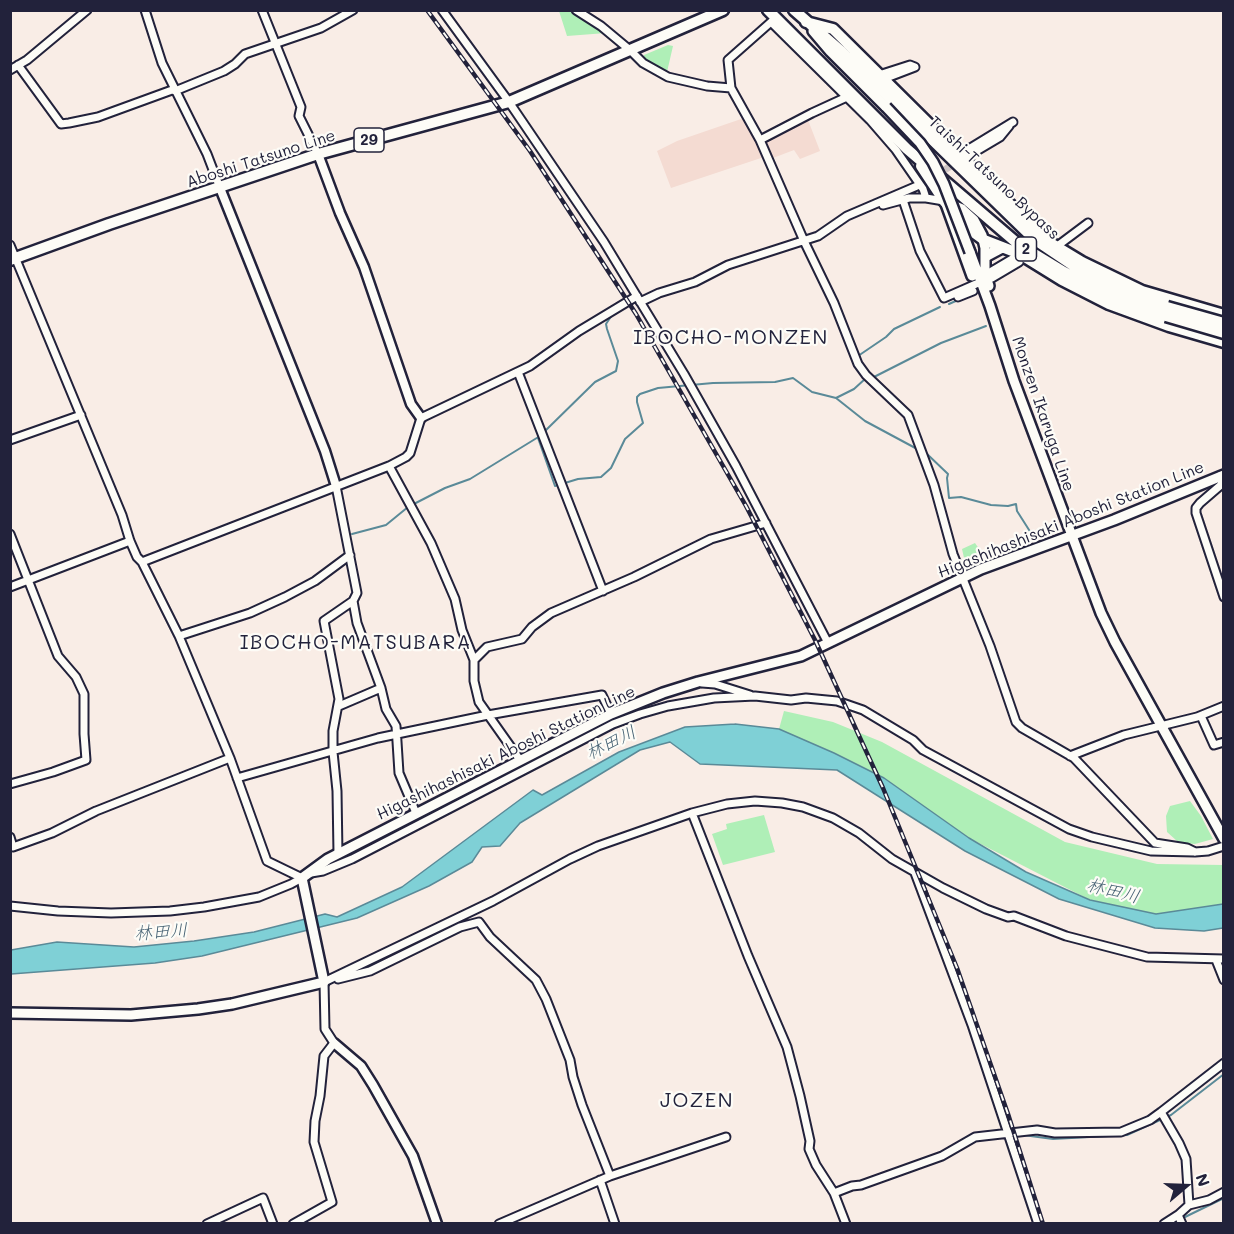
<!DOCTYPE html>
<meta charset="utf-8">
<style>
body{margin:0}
#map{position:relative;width:1234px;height:1234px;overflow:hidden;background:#f9ede6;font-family:Mali,sans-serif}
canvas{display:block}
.frame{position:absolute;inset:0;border:12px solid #22223b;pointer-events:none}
.north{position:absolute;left:1156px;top:1156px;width:60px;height:60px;-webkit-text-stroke:4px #fdfcf7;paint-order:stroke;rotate:71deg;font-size:16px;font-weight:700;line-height:24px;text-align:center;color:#22223b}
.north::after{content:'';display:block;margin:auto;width:21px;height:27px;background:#22223b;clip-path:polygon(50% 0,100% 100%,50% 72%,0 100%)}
</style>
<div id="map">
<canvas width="1234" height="1234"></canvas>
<div class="frame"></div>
<div class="north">N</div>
</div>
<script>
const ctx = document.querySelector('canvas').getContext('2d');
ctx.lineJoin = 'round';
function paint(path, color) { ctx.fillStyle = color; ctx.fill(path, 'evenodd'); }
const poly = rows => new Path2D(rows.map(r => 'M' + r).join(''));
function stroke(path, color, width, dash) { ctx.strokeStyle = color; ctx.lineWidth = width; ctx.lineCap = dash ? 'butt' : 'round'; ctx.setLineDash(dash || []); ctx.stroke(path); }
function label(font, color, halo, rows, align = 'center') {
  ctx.font = font + ' Mali,"Klee One",sans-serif'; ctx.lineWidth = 4.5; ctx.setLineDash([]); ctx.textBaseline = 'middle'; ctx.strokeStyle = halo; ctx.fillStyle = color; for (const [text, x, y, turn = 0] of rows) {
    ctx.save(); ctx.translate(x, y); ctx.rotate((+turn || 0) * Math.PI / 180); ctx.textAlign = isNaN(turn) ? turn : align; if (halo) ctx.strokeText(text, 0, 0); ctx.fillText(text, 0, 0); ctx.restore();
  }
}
const built = poly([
 [744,118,764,157,671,188,657,151,677,141],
 [808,120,820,151,800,159,794,150,773,158,766,142]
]);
const green = poly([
 [559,11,570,11,596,25,606,33,567,36],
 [668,45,673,46,667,72,643,59,644,55],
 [975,543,988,562,967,571,962,549],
 [784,711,833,722,882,742,1065,842,1157,864,1223,865,1223,904,1156,914,1090,900,969,838,884,778,834,753,779,729],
 [1190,801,1201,816,1213,839,1195,844,1184,843,1177,841,1167,832,1166,816,1170,806],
 [764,815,775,852,723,865,712,834,727,829,726,824]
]);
const water = poly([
 [735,724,779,729,834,753,884,778,969,838,1026,872,1090,900,1156,914,1223,904,1223,928,1204,931,1155,928,1059,899,965,851,837,770,700,764,670,742,640,750,520,823,500,846,482,847,472,862,429,886,357,918,202,956,155,963,11,974,11,950,57,942,134,947,194,941,254,932,325,914,337,917,402,887,533,790,542,795,619,752,685,727,735,724]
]);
const stream = poly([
 [767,141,796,125],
 [900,197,917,190],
 [731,261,757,252],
 [949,304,958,300],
 [624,307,638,301],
 [858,356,886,337,894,329,940,307],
 [872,378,941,343,986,326],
 [836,398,865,421,919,450],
 [544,432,595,382,616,371,618,361,607,329,606,324,612,315],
 [538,438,555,486,578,479,601,477,611,468,625,439,643,423,637,402,637,397,640,394,658,388,713,383,775,382,793,378,812,392,836,398,854,389,865,379],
 [926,453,948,474,947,478,949,498,961,497,991,505,1008,506,1016,504,1017,511,1038,544],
 [352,534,386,525,408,507,445,488,470,479,540,436],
 [1023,1135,1053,1139,1127,1135,1171,1115,1224,1074],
 [1185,1217,1224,1198]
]);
const minorTunnel = poly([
 [917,186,958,162]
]);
const minor = poly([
 [145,10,162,63,207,154,220,188],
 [262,10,301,107,299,116,318,154],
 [442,10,509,102,604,242,684,374,736,466,828,643],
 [576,10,601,26,631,51,643,63,668,77,707,86,731,88,760,140,804,241,834,303,858,364,866,375,908,415,934,485,953,554,990,646,1016,722,1022,728,1074,758,1155,843,1187,848,1195,852],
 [18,65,61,124,69,123,98,117,172,90,175,91,224,71,235,64,245,54,321,28,353,10],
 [10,70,27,60,87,10],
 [881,80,915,67,910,65,882,74],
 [731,88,728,60,771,22,870,120,896,150,923,189,926,198],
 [760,140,812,113,849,96],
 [959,155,1013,122],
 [968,156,1000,137,1009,126],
 [903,200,920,251,944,298,976,284],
 [883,205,909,198,926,198,944,201],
 [10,245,122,515,130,541,137,557,142,562,179,636,230,758,267,861,302,878,291,884,259,897,204,907,170,911,111,913,58,911,10,906],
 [1056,247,1088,223],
 [985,275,1012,259,1017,263],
 [992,278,1019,262],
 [958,297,973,291],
 [640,302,659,293,695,282,728,265,818,236,847,216,917,186],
 [518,372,603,591],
 [10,440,81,415],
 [389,466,431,543,455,599,462,630,474,660,474,681,479,702,520,760],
 [1220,476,1222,484,1200,503,1196,508,1196,513,1224,597],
 [336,486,357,593,353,601,357,623,381,688,386,709,396,726,399,773,416,813],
 [10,534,58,656,76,677,84,694,84,734,86,760,53,772,10,784],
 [142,562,389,466,406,457,410,453,421,418,530,366,579,331,637,296],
 [10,587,130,541],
 [179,636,250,613,285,597,315,581,350,555],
 [474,660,487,647,522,639,532,627,551,613,634,577,711,539,766,523],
 [702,683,715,684,750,695],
 [339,706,381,688],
 [1201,716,1214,745,1224,742],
 [1070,756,1124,735,1197,717,1224,706],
 [237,778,378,738,488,715,602,695,611,714],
 [692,813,748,956,787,1047,800,1096,810,1141,809,1149,816,1165,834,1193,846,1224],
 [10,837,13,847,52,833,96,811,230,758],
 [338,854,337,791,333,752,333,731,339,699,324,621,353,601],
 [311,873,323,871,352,859,613,724,640,714,668,706,714,698,755,696,791,700,806,698,837,701,863,710,913,740,923,750,1069,829,1092,837,1151,851,1195,852,1208,851,1224,846],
 [915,873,972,1025,1038,1224],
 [1216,960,1224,980],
 [338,979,370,971,460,927,479,922,490,937,536,980,546,999,570,1060,573,1077,582,1105,610,1176],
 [324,982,493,901,570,859,598,846,692,813,727,804,755,801,782,803,803,807,833,818,859,833,892,859,943,888,986,909,1008,917,1014,916,1066,936,1147,957,1224,959],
 [1161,1112,1179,1143,1186,1159,1189,1205],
 [600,1180,615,1224],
 [834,1193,852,1186,861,1185,942,1156,975,1137,1037,1130,1055,1133,1121,1132,1150,1120,1161,1112,1224,1063],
 [207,1224,263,1198,273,1224],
 [293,1224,332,1202,314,1142,315,1121,320,1096,324,1056,334,1043,325,1029,324,982],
 [499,1224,610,1176,726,1137],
 [1164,1224,1178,1215],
 [1182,1224,1178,1215,1189,1205,1209,1200,1224,1192]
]);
const tertiary = poly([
 [318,154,340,213,364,267,411,404,421,418],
 [220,188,325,451,336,486],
 [334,1043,361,1066,373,1085,413,1156,437,1224]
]);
const secondary = poly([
 [813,31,830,51,886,107],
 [948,203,962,209,974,220,982,235,985,248,985,274,989,286],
 [946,204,972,276],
 [970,252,990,306,1014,381,1101,613,1115,642,1224,839],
 [10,1013,131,1015,198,1009,232,1004,324,982,302,878,328,859,611,714,663,693,698,682,801,656,981,569,1114,520,1224,475]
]);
const primary = poly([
 [10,260,109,224,318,154,509,102,723,10]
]);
const trunk = poly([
 [768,10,907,149,1018,244,1064,272,1106,295,1166,316],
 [794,10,841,51,1034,239,1077,268,1108,285,1167,307],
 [806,22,833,29,1046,240],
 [921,166,944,201,973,232,984,240,1020,254,1062,280,1109,304,1169,326,1224,342],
 [1044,239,1082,262,1142,291,1224,315],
 [986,256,1001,248]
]);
const rail = poly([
 [427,10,530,151,636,314,746,506,815,640,883,788,957,968,1008,1114,1043,1224]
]);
const secondaryBridge = poly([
 [886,107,920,143,933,162,944,184,970,252]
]);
const trunkBridge = poly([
 [1167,307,1224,323],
 [1166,316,1224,333]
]);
const shields = [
 [369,140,30],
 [1026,249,21]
];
const shieldNames = [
 ["29",369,140],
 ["2",1026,249]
];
const streetNames = [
 ["Aboshi Tatsuno Line",261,159,-18],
 ["Taishi-Tatsuno Bypass",994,178,43],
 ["Monzen Ikaruga Line",1043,414,71],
 ["Higashihashisaki Aboshi Station Line",1071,520,-22],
 ["Higashihashisaki Aboshi Station Line",506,753,-26]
];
const waterNames = [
 ["林田川",611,743,-26],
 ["林田川",1113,891,14],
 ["林田川",161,932,-4]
];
const quarterNames = [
 ["IBOCHO-MONZEN",731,338],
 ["IBOCHO-MATSUBARA",356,643],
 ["JOZEN",697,1101]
];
paint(built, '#f4dbd2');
paint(green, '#afefb7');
paint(water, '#7fd0d6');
stroke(water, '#5a8a98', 1.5);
stroke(stream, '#5a8a98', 2);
stroke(minorTunnel, '#cec4c4', 7, [7, 3.5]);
stroke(minor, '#22223b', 11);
stroke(tertiary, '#22223b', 13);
stroke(secondary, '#22223b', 14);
stroke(primary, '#22223b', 15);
stroke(trunk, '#22223b', 15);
stroke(minor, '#fdfcf7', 7);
stroke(tertiary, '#fdfcf7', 8);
stroke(secondary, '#fdfcf7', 9);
stroke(primary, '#fdfcf7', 10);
stroke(trunk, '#fdfcf7', 10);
stroke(rail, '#22223b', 4.5);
stroke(rail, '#fdfcf7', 2, [7]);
stroke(secondaryBridge, '#22223b', 14, []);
stroke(trunkBridge, '#22223b', 15, []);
stroke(secondaryBridge, '#fdfcf7', 9);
stroke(trunkBridge, '#fdfcf7', 10);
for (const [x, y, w] of shields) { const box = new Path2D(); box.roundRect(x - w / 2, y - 12, w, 24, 4.5); ctx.fillStyle = '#fdfcf7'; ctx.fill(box); stroke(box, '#22223b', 1.5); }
label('bold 15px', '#22223b', null, shieldNames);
label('16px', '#22223b', '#fdfcf7', streetNames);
label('italic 18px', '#435f71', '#fdfcf7', waterNames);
ctx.letterSpacing = '1.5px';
label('20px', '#22223b', '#fdfcf7', quarterNames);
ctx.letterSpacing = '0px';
</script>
